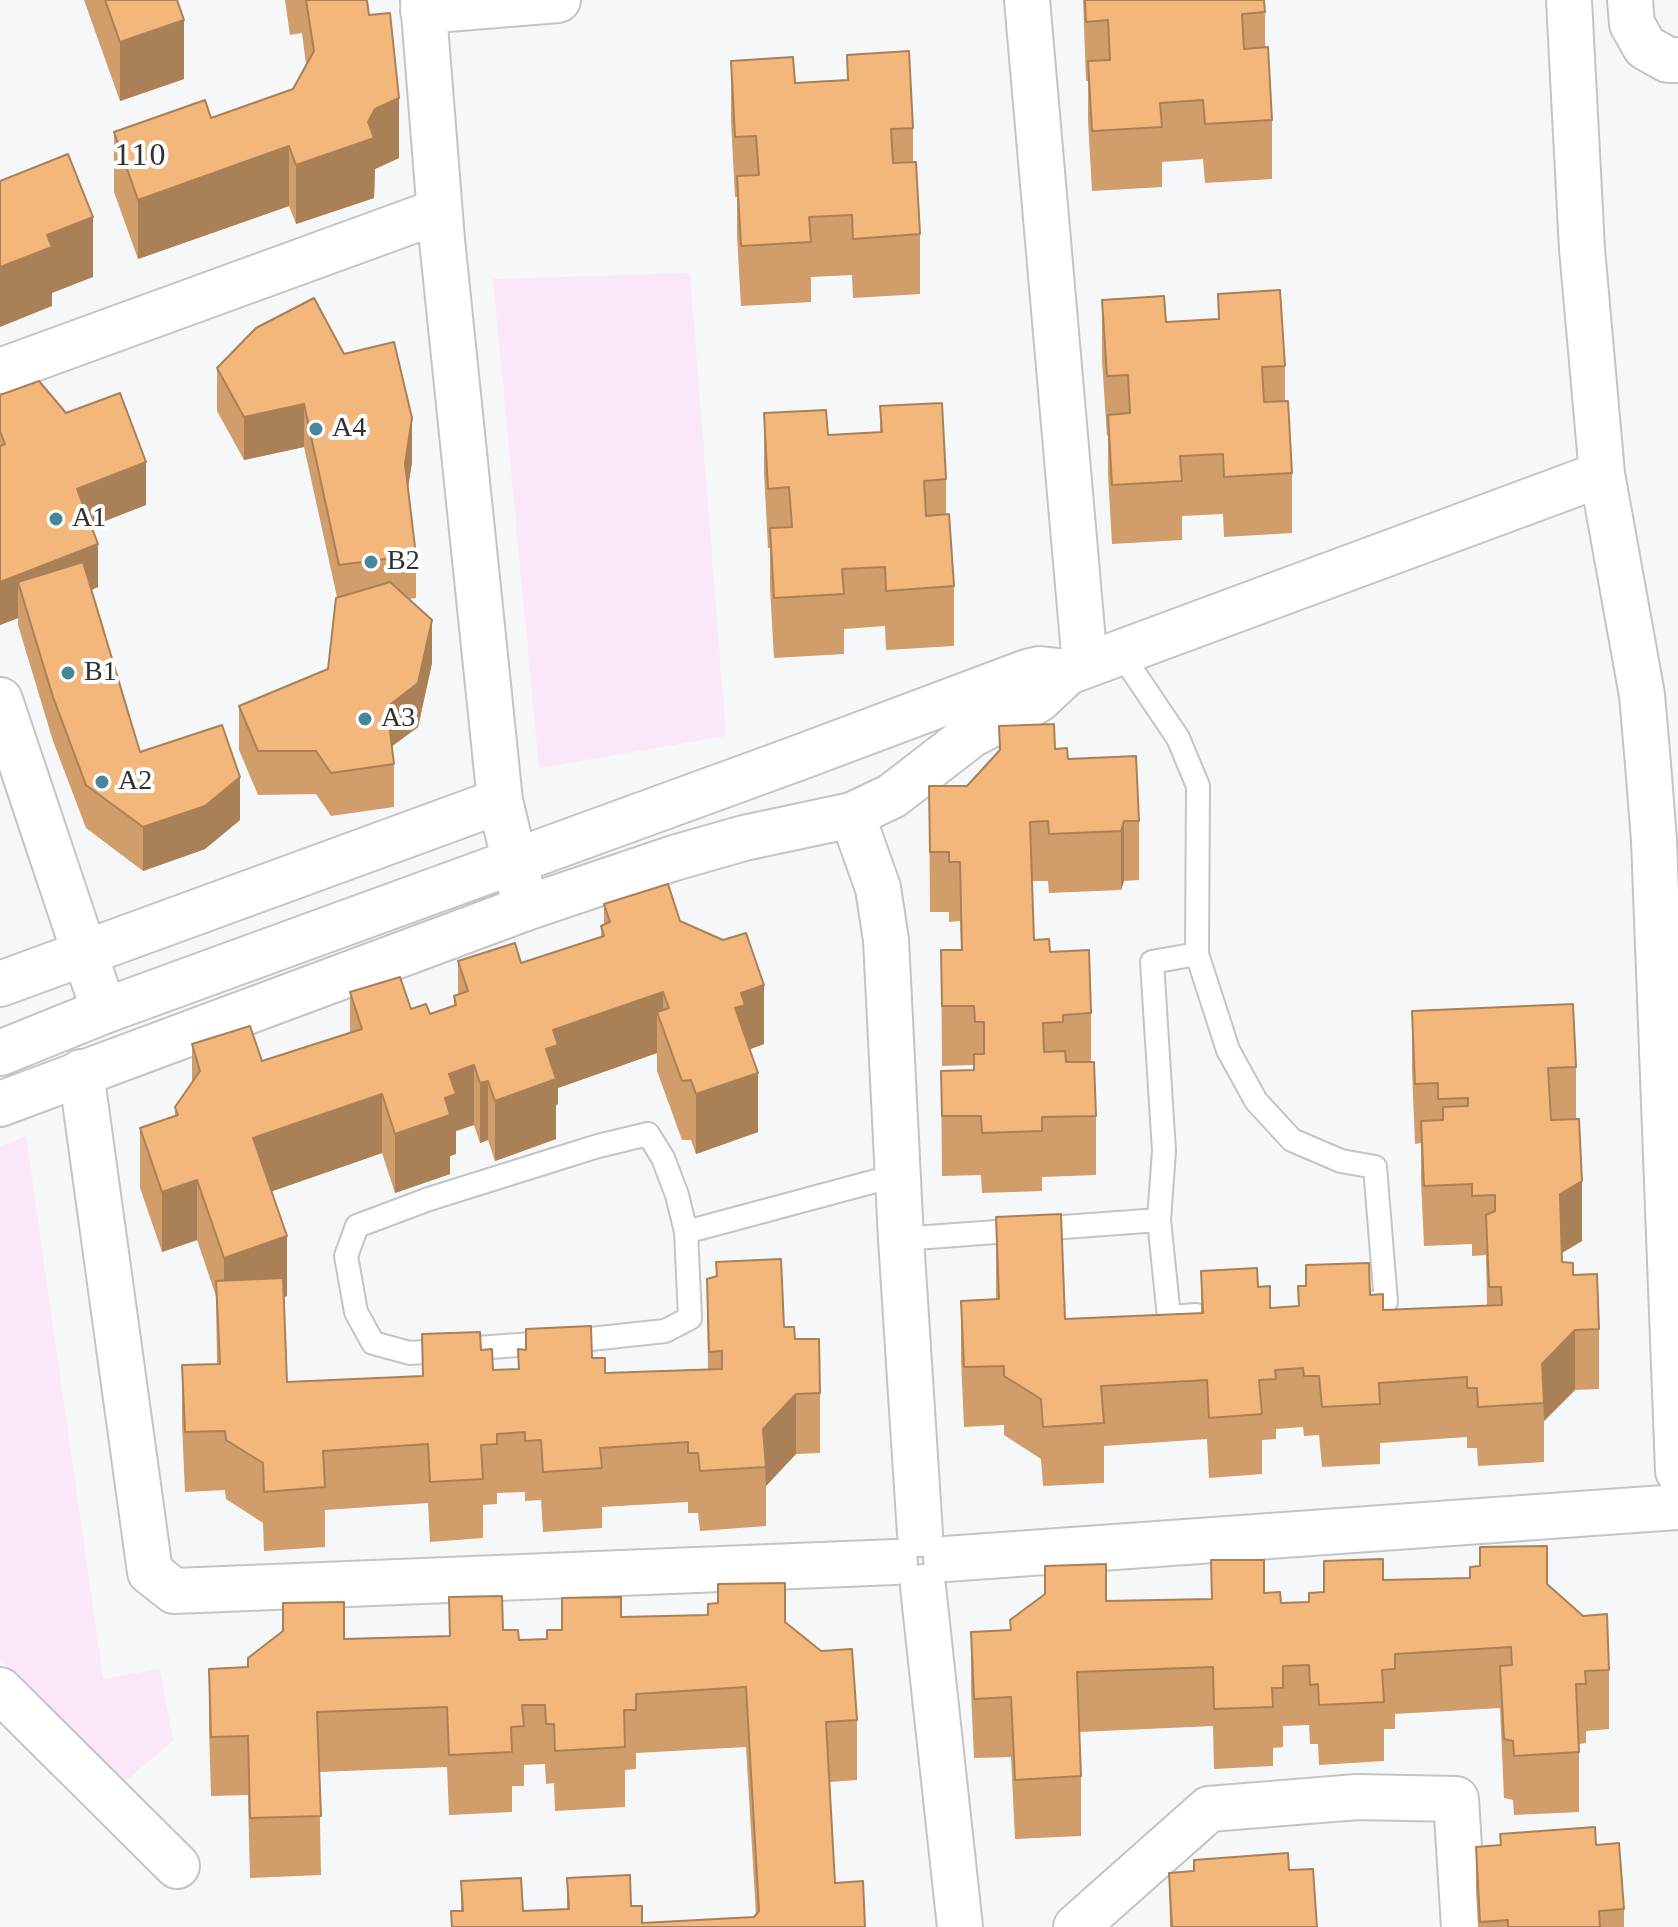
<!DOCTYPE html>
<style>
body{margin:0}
canvas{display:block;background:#f6f7f9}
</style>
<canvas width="1678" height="1927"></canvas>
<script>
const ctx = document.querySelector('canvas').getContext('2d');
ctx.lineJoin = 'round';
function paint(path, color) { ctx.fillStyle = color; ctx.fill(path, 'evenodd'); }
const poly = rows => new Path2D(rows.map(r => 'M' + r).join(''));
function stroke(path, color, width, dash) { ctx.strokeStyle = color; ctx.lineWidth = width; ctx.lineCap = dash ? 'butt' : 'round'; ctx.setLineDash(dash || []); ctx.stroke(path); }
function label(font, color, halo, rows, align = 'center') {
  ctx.font = font + ' "Times New Roman",serif'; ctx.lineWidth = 8; ctx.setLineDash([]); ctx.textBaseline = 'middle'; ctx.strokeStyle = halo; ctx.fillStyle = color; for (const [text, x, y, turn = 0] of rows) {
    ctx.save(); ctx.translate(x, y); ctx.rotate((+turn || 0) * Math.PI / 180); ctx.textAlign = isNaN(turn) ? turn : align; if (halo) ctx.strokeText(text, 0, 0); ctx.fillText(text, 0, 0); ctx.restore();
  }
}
const education = poly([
 [690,273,726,736,539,768,493,279],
 [26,1136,103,1679,160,1669,173,1741,124,1782,0,1659,0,1147]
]);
const lane = poly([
 [1120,652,1178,738,1198,786,1197,954,1228,1050,1256,1101,1292,1140,1341,1161,1375,1167,1386,1302,1354,1304],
 [1159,1220,1164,1151,1152,962,1197,954],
 [686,1232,677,1195,663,1158,648,1134,598,1146,429,1199,357,1226,346,1256,356,1312,373,1343,410,1353,572,1341,665,1331,690,1318,686,1232,898,1175],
 [901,1239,1159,1220,1169,1317,1196,1315]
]);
const street = poly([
 [423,0,442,240,500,801,526,908],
 [1027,0,1085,665],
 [1630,0,1632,24,1645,47,1668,60,1678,60],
 [423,11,558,0],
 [0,371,439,211],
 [0,700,104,1011],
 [852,815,878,888,886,940,901,1239,920,1534],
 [0,984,500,801],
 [81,1072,150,1572,174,1591,895,1562],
 [946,1559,1678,1507],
 [923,1587,960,1927],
 [0,1690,177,1866],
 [1076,1927,1209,1809,1357,1797,1456,1799,1464,1927]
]);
const secondary = poly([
 [1569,0,1582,249,1602,474,1642,695,1648,764,1654,840,1678,1471],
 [0,1053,104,1011,798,758,1027,672,1040,669,1068,672],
 [0,1104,526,908,674,858,744,838,852,815,892,796,971,735,1038,700,1068,672,1602,474]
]);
const wall = poly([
 [84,0,177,0,184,79,120,101],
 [285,0,367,0,369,15,399,158,375,169,374,198,296,224,289,206,138,259,114,192,114,132,211,118,293,89,306,64,302,33,290,35],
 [1083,0,1265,12,1265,47,1272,120,1272,179,1205,183,1203,159,1162,162,1162,187,1092,191,1088,121,1088,81,1086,81],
 [847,55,913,128,913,162,920,234,920,294,853,298,852,275,811,277,811,302,741,306,737,236,737,197,735,197,731,121,731,61,795,83,847,80],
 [1218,294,1285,366,1285,401,1292,473,1292,533,1224,537,1223,514,1182,516,1182,540,1112,544,1108,474,1108,435,1107,436,1102,360,1102,300,1166,322,1218,319],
 [344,354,412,462,408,488,416,555,416,598,409,599,432,663,418,727,392,746,394,764,394,807,331,816,316,794,258,795,239,750,239,706,328,669,337,597,304,447,244,460,217,411,217,368],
 [880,406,946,479,946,514,954,586,954,646,886,650,885,626,844,629,844,654,774,658,770,588,770,548,768,548,764,473,764,413,828,435,880,432],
 [66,413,146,505,91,526,98,587,92,590,140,752,240,820,205,849,143,871,86,828,53,741,18,625,18,618,0,625,0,431],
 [999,726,1055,749,1068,759,1139,821,1139,880,1124,881,1121,890,1049,893,1048,881,1032,881,1034,940,1050,952,1091,1013,1091,1062,1096,1116,1096,1175,1042,1177,1042,1191,982,1193,981,1175,942,1176,941,1071,974,1070,974,1065,942,1066,941,950,961,950,960,921,949,922,949,912,930,912,929,786,967,786,999,751],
 [604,904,680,921,764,1044,750,1049,758,1132,696,1154,691,1140,682,1140,657,1071,657,1053,558,1088,558,1104,556,1105,556,1139,495,1161,488,1140,480,1143,474,1125,456,1131,456,1154,450,1156,450,1174,395,1193,382,1153,272,1191,287,1296,284,1297,287,1382,422,1376,422,1334,481,1350,493,1370,518,1369,592,1358,605,1373,708,1369,707,1279,784,1327,795,1339,820,1393,820,1453,796,1454,766,1486,766,1526,700,1531,698,1513,688,1513,688,1502,602,1507,602,1528,543,1532,541,1500,525,1501,525,1492,497,1493,497,1504,483,1505,483,1538,430,1542,428,1503,325,1510,325,1547,264,1551,263,1523,226,1499,225,1490,185,1492,182,1425,182,1365,217,1364,216,1296,197,1240,162,1252,140,1188,140,1128,175,1116,175,1107,192,1082,192,1044,262,1061,350,1033,350,992,430,1014,454,1006,454,996,458,994,458,961,521,963,601,937,601,926,604,924],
 [1412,1011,1576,1067,1576,1119,1582,1241,1562,1253,1562,1262,1573,1275,1599,1329,1599,1389,1575,1390,1544,1421,1544,1462,1478,1466,1477,1448,1467,1448,1467,1437,1380,1443,1380,1464,1322,1467,1319,1435,1304,1436,1303,1427,1276,1429,1276,1439,1262,1440,1262,1474,1209,1478,1207,1439,1104,1446,1104,1483,1043,1486,1041,1459,1004,1435,1004,1425,964,1427,961,1360,961,1301,996,1299,996,1217,1065,1319,1201,1313,1201,1271,1258,1287,1270,1308,1298,1306,1298,1286,1370,1295,1383,1310,1487,1306,1486,1255,1472,1256,1472,1244,1424,1246,1421,1181,1421,1143,1415,1144,1412,1071],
 [1211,1560,1281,1603,1309,1602,1324,1592,1383,1580,1547,1584,1609,1670,1609,1729,1586,1731,1586,1743,1579,1744,1579,1812,1514,1815,1513,1800,1504,1798,1500,1708,1395,1714,1395,1729,1384,1729,1384,1761,1319,1765,1318,1744,1310,1744,1309,1725,1283,1726,1283,1747,1273,1748,1273,1766,1214,1769,1213,1726,1079,1732,1081,1776,1081,1836,1015,1839,1011,1757,974,1758,971,1692,971,1632,1010,1630,1106,1601,1211,1599],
 [449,1597,519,1640,547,1639,562,1630,621,1617,785,1622,857,1720,857,1780,830,1782,835,1883,865,1927,451,1927,451,1911,461,1911,461,1881,523,1911,567,1909,567,1878,631,1906,642,1923,754,1917,756,1915,746,1747,636,1753,636,1769,625,1770,625,1807,555,1811,554,1783,546,1784,545,1764,524,1765,524,1786,512,1786,512,1812,449,1815,447,1767,319,1772,321,1875,250,1878,248,1795,211,1796,209,1728,209,1669,248,1667,344,1639,449,1636],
 [1500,1834,1596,1845,1624,1909,1624,1927,1478,1927,1476,1891,1476,1847,1500,1845],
 [1289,1870,1317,1927,1170,1927,1169,1873]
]);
const shadedWall = poly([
 [184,20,184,79,120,101,120,42],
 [399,98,399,158,375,169,374,198,296,224,296,165,368,122,375,109],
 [289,146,289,206,138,259,138,200],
 [93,217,93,277,52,293,52,306,0,327,0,267,47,235],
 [304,404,304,447,244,460,244,417],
 [412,418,412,462,405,507,405,464],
 [146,462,146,505,77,532,77,489],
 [98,544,98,587,28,614,18,582,18,618,0,625,0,582],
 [432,620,432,663,418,727,387,750,387,707],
 [240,777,240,820,205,849,143,871,143,827],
 [1124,821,1124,881,1121,890,1121,831],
 [764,985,764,1044,745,1051,735,1008,741,993],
 [663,992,663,1028,657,1012,657,1053,558,1088,558,1104,556,1105,556,1139,495,1161,495,1101,546,1049,553,1030],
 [474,1065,474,1125,456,1131,456,1154,450,1156,450,1174,395,1193,395,1134,445,1098,449,1074],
 [758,1073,758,1132,696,1154,696,1094],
 [488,1081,488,1140,480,1143,480,1083],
 [382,1094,382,1153,253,1198,253,1138],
 [197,1180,197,1240,162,1252,162,1192],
 [1582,1181,1582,1241,1560,1254,1560,1194],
 [287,1236,287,1296,224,1318,224,1258],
 [1575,1330,1575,1390,1544,1421,1542,1364],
 [796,1394,796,1454,766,1486,763,1429]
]);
const building = poly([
 [105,0,177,0,184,20,120,42,105,0],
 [306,0,367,0,369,15,390,13,399,98,375,109,368,122,374,138,296,165,289,146,138,200,114,132,205,100,211,118,293,89,314,51,306,0],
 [1085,0,1264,0,1265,12,1242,14,1244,49,1268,47,1272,120,1205,124,1203,100,1160,103,1162,127,1092,131,1088,61,1110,60,1108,20,1086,22,1085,0],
 [909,51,913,128,891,129,893,163,916,162,920,234,853,239,852,215,809,217,811,242,741,246,737,176,759,175,756,136,735,137,731,61,793,57,795,83,848,80,847,55,909,51],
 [68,154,93,217,47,235,52,247,0,267,0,181,68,154],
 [1280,290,1285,366,1262,367,1264,402,1288,401,1292,473,1224,477,1223,454,1180,456,1182,481,1112,485,1108,415,1130,413,1128,375,1107,376,1102,300,1164,296,1166,322,1219,319,1218,294,1280,290],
 [314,298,344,354,394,342,412,418,405,464,416,555,339,565,304,404,244,417,217,368,256,328,314,298],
 [39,381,66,413,120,393,146,462,77,489,98,544,0,582,0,446,5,444,0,431,0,395,39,381],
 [942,403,946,479,924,481,926,516,949,514,954,586,886,591,885,567,842,569,844,594,774,598,770,528,792,527,789,487,768,489,764,413,826,410,828,435,882,432,880,406,942,403],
 [83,562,140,752,222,725,240,777,205,806,143,827,86,785,53,697,18,582,83,562],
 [390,582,432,620,418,683,387,707,394,764,331,773,316,751,258,751,239,706,328,669,336,598,390,582],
 [1054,724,1055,749,1067,748,1068,759,1136,756,1139,821,1124,821,1121,831,1049,834,1048,821,1030,822,1034,940,1049,939,1050,952,1089,950,1091,1013,1063,1015,1063,1022,1043,1023,1044,1052,1065,1051,1066,1062,1094,1062,1096,1116,1042,1117,1042,1131,982,1133,981,1116,942,1116,941,1071,974,1070,974,1054,984,1054,984,1022,975,1022,974,1006,942,1006,941,950,962,950,960,862,949,862,949,852,930,852,929,786,967,786,1000,750,999,726,1054,724],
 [668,884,680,921,723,940,746,933,764,985,741,993,745,1005,735,1008,758,1073,696,1094,691,1080,682,1081,657,1012,669,1008,663,992,553,1030,558,1045,546,1049,556,1079,495,1101,488,1081,480,1083,474,1065,449,1074,456,1094,445,1098,450,1115,395,1134,382,1094,253,1138,287,1236,224,1258,197,1180,162,1192,140,1128,178,1115,175,1107,200,1071,192,1044,250,1026,262,1061,362,1029,350,992,400,977,411,1009,426,1004,430,1014,456,1005,454,996,468,991,458,961,515,943,521,963,604,936,601,926,610,922,604,904,668,884],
 [1573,1004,1576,1067,1548,1068,1551,1120,1579,1119,1582,1181,1560,1194,1562,1262,1573,1263,1573,1275,1597,1274,1599,1329,1575,1330,1542,1364,1544,1403,1478,1407,1477,1388,1467,1388,1467,1377,1379,1383,1380,1404,1322,1407,1319,1376,1304,1376,1303,1368,1275,1370,1276,1379,1259,1380,1262,1414,1209,1418,1207,1380,1101,1386,1104,1423,1043,1427,1041,1399,1004,1376,1004,1366,964,1367,961,1301,999,1299,996,1217,1061,1214,1065,1319,1203,1313,1201,1271,1257,1268,1258,1287,1270,1286,1270,1308,1299,1306,1298,1286,1306,1286,1306,1265,1369,1263,1370,1295,1383,1294,1383,1310,1502,1305,1501,1287,1489,1287,1486,1215,1495,1211,1495,1195,1472,1196,1472,1184,1424,1186,1421,1121,1443,1120,1443,1107,1468,1106,1468,1098,1438,1099,1438,1083,1415,1084,1412,1011,1573,1004],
 [781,1259,784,1327,794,1327,795,1339,819,1339,820,1393,796,1394,763,1429,766,1467,700,1471,698,1453,688,1453,688,1442,600,1448,602,1468,543,1472,541,1440,525,1441,525,1432,497,1434,497,1444,481,1445,483,1479,430,1482,428,1444,323,1451,325,1487,264,1492,263,1463,226,1440,225,1431,185,1432,182,1365,220,1364,216,1281,283,1278,287,1382,423,1376,422,1334,480,1332,481,1350,492,1349,493,1370,519,1369,518,1349,526,1350,526,1329,591,1326,592,1358,605,1358,605,1373,722,1369,722,1351,709,1352,707,1279,717,1276,716,1262,781,1259],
 [1547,1546,1547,1584,1583,1616,1607,1614,1609,1670,1585,1671,1586,1684,1576,1684,1579,1752,1514,1756,1513,1741,1504,1739,1500,1666,1512,1665,1511,1647,1395,1654,1395,1669,1382,1670,1384,1702,1319,1705,1318,1684,1310,1685,1309,1665,1283,1666,1283,1688,1272,1688,1273,1707,1214,1709,1213,1667,1077,1672,1081,1776,1015,1780,1011,1697,974,1699,971,1632,1011,1630,1010,1620,1045,1594,1045,1566,1106,1564,1106,1601,1212,1599,1211,1560,1264,1560,1264,1593,1280,1592,1281,1603,1309,1602,1309,1593,1324,1592,1324,1561,1383,1559,1383,1580,1470,1578,1470,1567,1480,1566,1480,1547,1547,1546],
 [785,1583,785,1622,821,1651,852,1649,857,1720,826,1722,835,1883,863,1881,865,1927,452,1927,451,1911,463,1911,461,1881,521,1878,523,1911,569,1909,567,1878,630,1875,631,1906,642,1906,642,1923,754,1917,759,1911,746,1687,636,1694,636,1710,624,1710,625,1747,555,1751,554,1724,546,1724,545,1705,522,1705,524,1726,511,1727,512,1752,449,1755,447,1707,317,1712,321,1816,250,1818,248,1736,211,1737,209,1669,248,1667,248,1658,283,1631,283,1603,344,1602,344,1639,450,1636,449,1597,502,1596,503,1630,518,1630,519,1640,547,1639,547,1630,562,1630,562,1598,621,1597,621,1617,708,1615,708,1604,718,1603,718,1584,785,1583],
 [1595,1827,1596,1845,1619,1843,1624,1909,1599,1911,1600,1927,1508,1927,1508,1920,1480,1922,1476,1847,1501,1845,1500,1834,1595,1827],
 [1288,1853,1289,1870,1313,1869,1317,1927,1172,1927,1169,1873,1194,1871,1194,1860,1288,1853]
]);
const markers = [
 [316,429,8,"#46879a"],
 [56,519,8,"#46879a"],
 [371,562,8,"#46879a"],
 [68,673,8,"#46879a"],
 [365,719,8,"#46879a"],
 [102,782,8,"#46879a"]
];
const poiNames = [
 ["A4",332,429],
 ["A1",72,519],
 ["B2",387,562],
 ["B1",84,673],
 ["A3",381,719],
 ["A2",118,782]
];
const quarterNames = [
 ["110",141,157]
];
paint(education, '#fae7f7');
stroke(lane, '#c3c4c5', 26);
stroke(street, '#c3c4c5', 48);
stroke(secondary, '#c3c4c5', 48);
stroke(lane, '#fff', 22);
stroke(street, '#fff', 44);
stroke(secondary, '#fff', 44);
paint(wall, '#d19d6b');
paint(shadedWall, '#aa8057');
paint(building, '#f3b77c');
stroke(building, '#aa8057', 2);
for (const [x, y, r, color] of markers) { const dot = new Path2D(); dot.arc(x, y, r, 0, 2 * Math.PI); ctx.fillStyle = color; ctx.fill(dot); stroke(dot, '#fff', 3); }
label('28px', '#303031', '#fff', poiNames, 'left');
ctx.letterSpacing = '2px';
label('32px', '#303031', '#fff', quarterNames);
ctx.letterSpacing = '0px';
</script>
